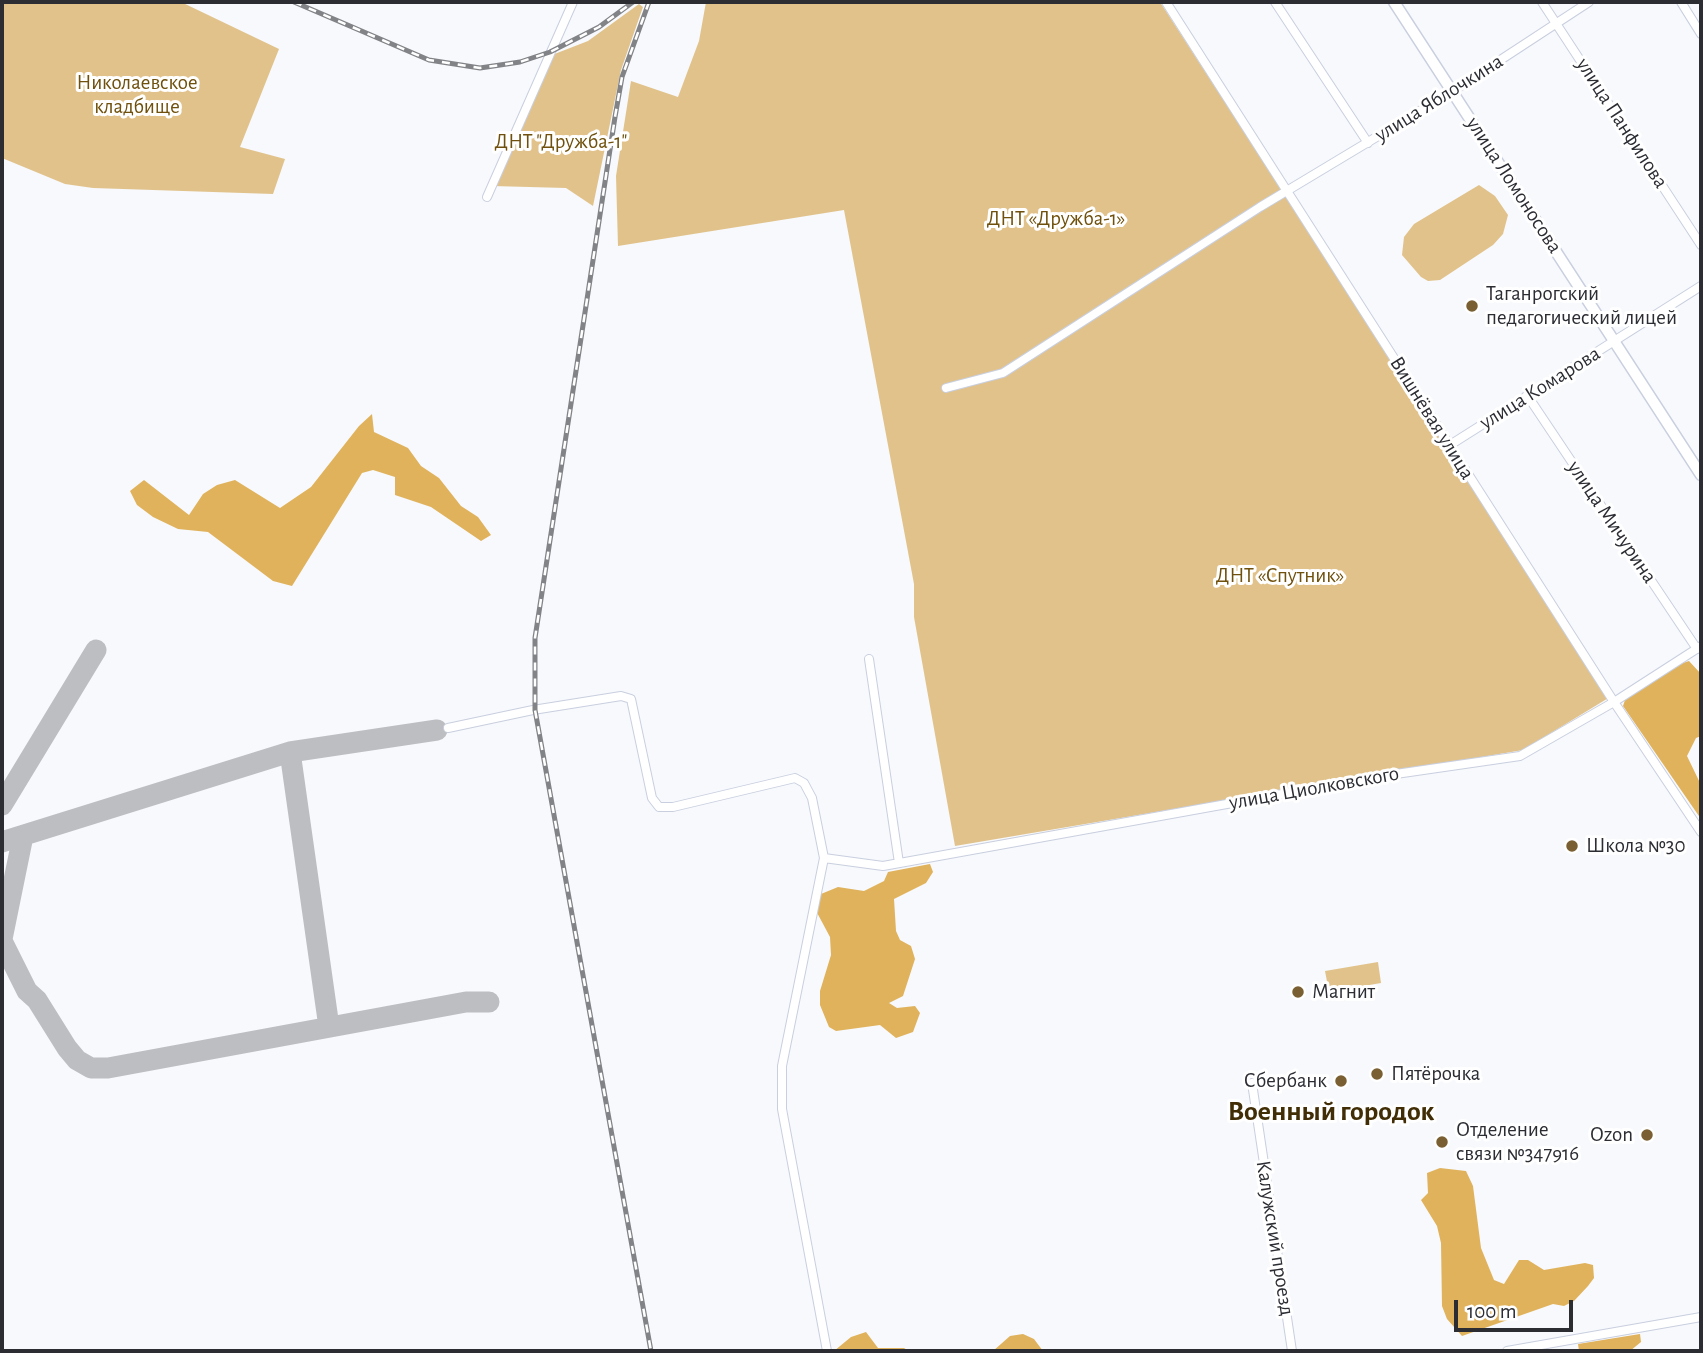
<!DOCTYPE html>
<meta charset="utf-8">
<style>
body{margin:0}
#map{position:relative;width:1703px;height:1353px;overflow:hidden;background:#f7f9fc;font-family:"Alegreya Sans",sans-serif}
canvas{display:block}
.frame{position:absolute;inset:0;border:4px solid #2b2d33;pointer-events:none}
.scale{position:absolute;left:1454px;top:1300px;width:119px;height:32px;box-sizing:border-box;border:4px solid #2b2d33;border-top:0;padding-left:9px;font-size:21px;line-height:24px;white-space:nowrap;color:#2b2d33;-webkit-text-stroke:5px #fff;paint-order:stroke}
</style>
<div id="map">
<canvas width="1703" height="1353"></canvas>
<div class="frame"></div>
<div class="scale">100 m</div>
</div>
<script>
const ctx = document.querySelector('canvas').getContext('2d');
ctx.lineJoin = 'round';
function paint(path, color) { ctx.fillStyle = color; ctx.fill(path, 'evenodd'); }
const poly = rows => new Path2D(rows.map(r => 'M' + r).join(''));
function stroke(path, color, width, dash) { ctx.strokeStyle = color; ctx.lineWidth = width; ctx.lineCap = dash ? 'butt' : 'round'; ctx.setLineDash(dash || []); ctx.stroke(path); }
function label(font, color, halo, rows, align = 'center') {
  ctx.font = font + ' "Alegreya Sans",sans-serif'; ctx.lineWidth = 6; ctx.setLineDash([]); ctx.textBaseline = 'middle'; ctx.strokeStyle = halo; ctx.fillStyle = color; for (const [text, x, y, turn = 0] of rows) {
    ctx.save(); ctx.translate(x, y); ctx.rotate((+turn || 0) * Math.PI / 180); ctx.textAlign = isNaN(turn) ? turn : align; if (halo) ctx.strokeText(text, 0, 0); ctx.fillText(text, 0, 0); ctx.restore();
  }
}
const green = poly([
 [2,2,181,2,279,49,240,147,285,159,273,194,93,188,65,184,2,158],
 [706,2,1160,2,1610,697,1523,750,955,846,914,617,914,584,844,210,618,246,616,176,631,81,678,97,699,41],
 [639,4,643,7,621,70,593,206,566,188,492,186,552,55,588,41],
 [1479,185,1495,196,1508,215,1503,234,1493,245,1440,280,1428,281,1421,277,1402,255,1404,237,1414,224],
 [1378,962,1381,983,1329,992,1325,971]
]);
const forest = poly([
 [372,414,374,432,408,448,421,466,439,478,461,506,478,517,491,535,481,541,431,507,395,495,395,477,373,470,362,473,292,586,273,581,208,532,178,529,153,517,137,505,130,491,144,480,189,515,203,494,217,485,235,480,280,508,311,487,359,426],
 [1689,661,1701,674,1701,736,1696,738,1687,756,1701,785,1701,819,1623,706,1627,694,1665,669],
 [930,864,933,872,926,883,894,899,896,931,900,940,911,946,915,959,903,996,889,1003,897,1008,915,1006,920,1013,913,1032,896,1038,880,1025,836,1031,829,1027,820,1005,820,991,831,955,830,937,814,907,821,894,838,887,864,891,884,881,888,872],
 [1440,1168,1466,1171,1473,1186,1481,1248,1494,1280,1504,1284,1519,1260,1528,1260,1544,1270,1585,1263,1593,1265,1594,1278,1588,1286,1574,1301,1564,1306,1553,1304,1462,1336,1447,1319,1442,1306,1441,1243,1437,1226,1421,1200,1428,1193,1427,1173],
 [866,1332,878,1348,904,1348,909,1351,834,1351,851,1337],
 [1023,1334,1034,1339,1043,1351,993,1351,1010,1336],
 [1640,1334,1641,1342,1630,1351,1579,1351,1578,1344]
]);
const taxiway = poly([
 [290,752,329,1027],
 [2,805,96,650],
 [2,842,290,752,437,730],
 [2,939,23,836],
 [2,941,27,991,37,1000,67,1048,77,1060,91,1068,108,1068,466,1002,489,1002]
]);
const street = poly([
 [1166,2,1614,702,1701,832],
 [1275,2,1368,143],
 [1542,2,1701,245],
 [1681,2,1701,34],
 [487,197,573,2],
 [946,388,1003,373,1260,207,1453,91,1589,2],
 [1527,395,1697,649],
 [1450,445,1701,286],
 [869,659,899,863],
 [448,728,533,710,621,696,631,699,652,798,659,807,673,807,795,778,804,783,812,798,824,858,782,1066,782,1109,827,1351],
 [824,858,883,866,1382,776,1520,756,1614,702,1701,646],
 [1252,1083,1292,1351],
 [1507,1351,1701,1317]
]);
const secondary = poly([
 [1394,2,1701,475]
]);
const rail = poly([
 [294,2,429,60,480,68,520,62,550,52,599,27,633,2],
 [649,2,622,77,615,117,535,638,535,710,651,1351]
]);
const markers = [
 [1472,306,7,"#795f31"],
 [1572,846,7,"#795f31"],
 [1298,992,7,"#795f31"],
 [1377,1074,7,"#795f31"],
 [1341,1081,7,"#795f31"],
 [1647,1135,7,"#795f31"],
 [1442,1142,7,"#795f31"]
];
const parkNames = [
 ["Николаевское",137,83],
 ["кладбище",137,107],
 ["ДНТ \"Дружба-1\"",561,142],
 ["ДНТ «Дружба-1»",1056,219],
 ["ДНТ «Спутник»",1280,576]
];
const streetNames = [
 ["улица Яблочкина",1439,98,-32],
 ["улица Панфилова",1622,123,57],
 ["улица Ломоносова",1514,185,57],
 ["улица Комарова",1540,388,-32],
 ["Вишнёвая улица",1432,418,58],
 ["улица Мичурина",1612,522,56],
 ["улица Циолковского",1314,788,-10],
 ["Калужский проезд",1275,1238,81]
];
const poiNames = [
 ["Таганрогский",1486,294],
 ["педагогический лицей",1486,318],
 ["Школа №30",1586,846],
 ["Магнит",1312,992],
 ["Пятёрочка",1391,1074],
 ["Сбербанк",1327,1081,"right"],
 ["Отделение",1456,1130],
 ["связи №347916",1456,1154],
 ["Ozon",1633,1135,"right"]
];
const districtNames = [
 ["Военный городок",1331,1112]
];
paint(green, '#e1c28b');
paint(forest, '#e0b25c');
stroke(taxiway, '#bcbec2', 21);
stroke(street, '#c9cfdf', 10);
stroke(secondary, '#c9cfdf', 13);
stroke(street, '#fff', 8);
stroke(secondary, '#fff', 10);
stroke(rail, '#818387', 5);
stroke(rail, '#fff', 2.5, [8]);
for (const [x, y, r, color] of markers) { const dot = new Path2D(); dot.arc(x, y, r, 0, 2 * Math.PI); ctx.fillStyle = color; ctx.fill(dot); stroke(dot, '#fff', 2.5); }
label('21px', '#6f500c', '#fff', parkNames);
label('21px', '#2b2d33', '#fff', streetNames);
label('21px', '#2b2d33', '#fff', poiNames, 'left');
label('bold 28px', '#412e06', '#fff', districtNames);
</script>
